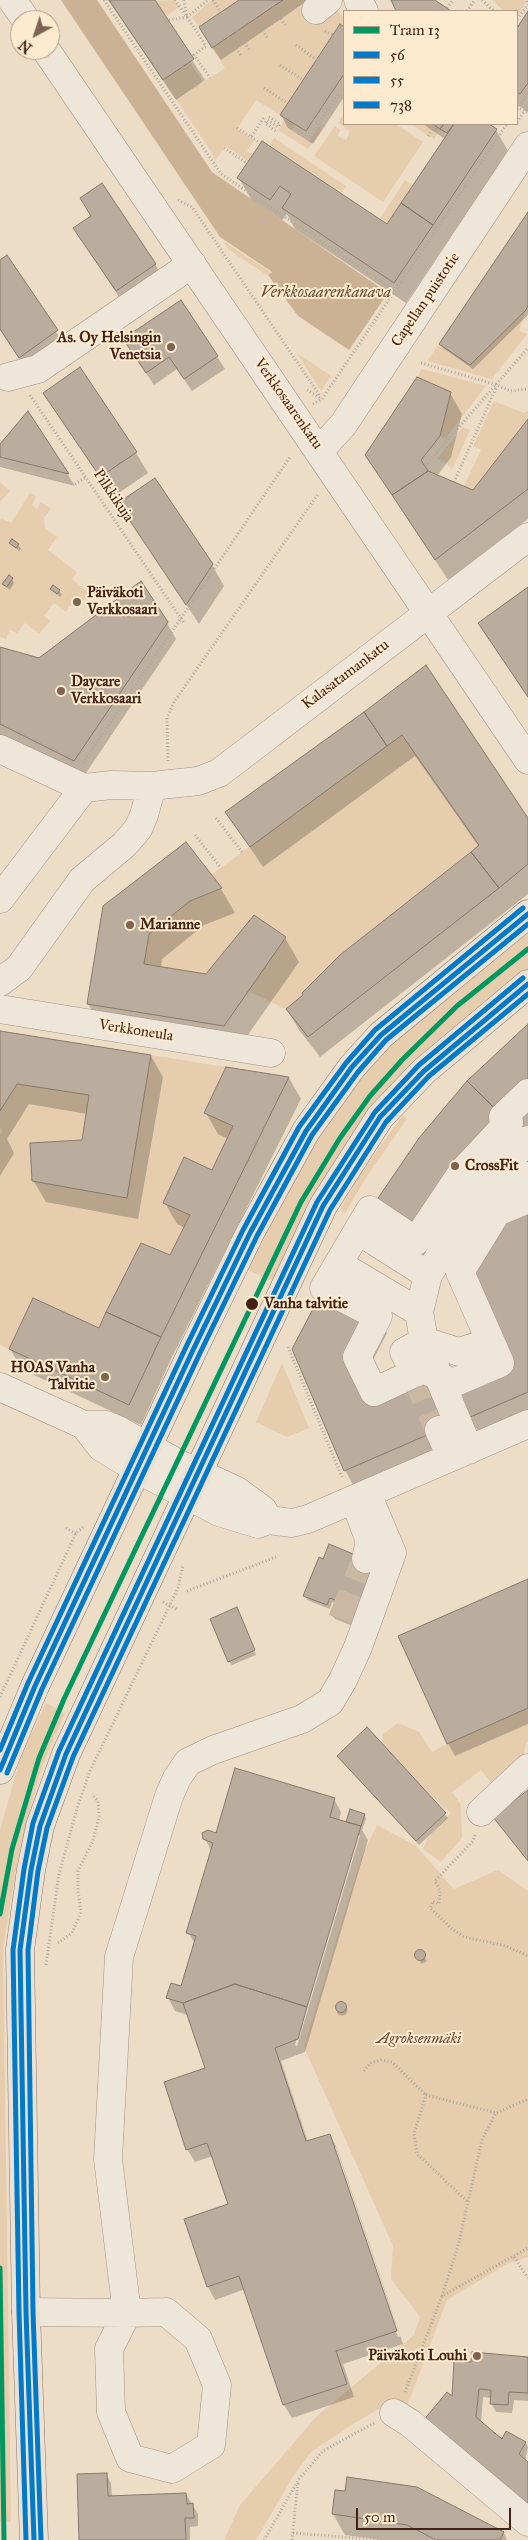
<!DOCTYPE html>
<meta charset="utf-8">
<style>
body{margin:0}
#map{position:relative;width:528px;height:2540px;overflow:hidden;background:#edddc6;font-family:"IM FELL Great Primer",serif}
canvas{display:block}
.legend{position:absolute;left:343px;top:10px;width:175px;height:115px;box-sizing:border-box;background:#feebcf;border:1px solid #b39b85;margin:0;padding:6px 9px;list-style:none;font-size:15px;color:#432215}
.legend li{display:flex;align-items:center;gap:10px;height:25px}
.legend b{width:25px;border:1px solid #b39b85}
.north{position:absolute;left:10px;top:10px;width:50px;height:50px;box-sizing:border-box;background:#feebcf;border:1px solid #b39b85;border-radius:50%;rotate:220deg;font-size:14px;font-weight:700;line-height:20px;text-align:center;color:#432215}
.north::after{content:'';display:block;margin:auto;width:18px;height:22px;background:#7e6353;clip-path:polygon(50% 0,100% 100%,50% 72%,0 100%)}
.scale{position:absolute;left:356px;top:2508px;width:155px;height:22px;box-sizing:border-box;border:2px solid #432215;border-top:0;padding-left:6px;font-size:15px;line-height:18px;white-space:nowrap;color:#432215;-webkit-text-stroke:4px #feebcf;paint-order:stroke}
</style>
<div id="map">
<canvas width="528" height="2540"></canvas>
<ul class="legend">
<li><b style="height:6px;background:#00985f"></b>Tram 13</li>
<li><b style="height:6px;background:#007ac9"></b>56</li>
<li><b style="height:6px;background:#007ac9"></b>55</li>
<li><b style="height:6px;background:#007ac9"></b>738</li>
</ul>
<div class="north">N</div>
<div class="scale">50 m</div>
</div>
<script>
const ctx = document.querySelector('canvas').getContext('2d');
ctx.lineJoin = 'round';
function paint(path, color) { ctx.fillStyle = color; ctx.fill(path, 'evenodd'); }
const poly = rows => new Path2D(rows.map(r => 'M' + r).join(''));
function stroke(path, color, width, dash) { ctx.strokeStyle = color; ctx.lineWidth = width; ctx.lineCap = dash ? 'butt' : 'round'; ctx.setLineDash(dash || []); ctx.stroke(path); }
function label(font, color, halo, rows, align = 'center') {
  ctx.font = font + ' "IM FELL Great Primer",serif'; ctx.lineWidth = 4; ctx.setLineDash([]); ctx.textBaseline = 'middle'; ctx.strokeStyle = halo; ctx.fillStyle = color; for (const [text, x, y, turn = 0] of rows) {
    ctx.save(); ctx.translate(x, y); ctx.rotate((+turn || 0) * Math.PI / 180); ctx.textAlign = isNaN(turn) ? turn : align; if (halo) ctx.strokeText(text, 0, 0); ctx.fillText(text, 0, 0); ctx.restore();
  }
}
const green = poly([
 [174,0,179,7,166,16,155,1],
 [212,0,239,0,199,27,192,17],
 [283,0,309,0,336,10,344,18,344,27,340,25,280,115,256,100,237,129,254,141,247,151,253,155,248,161,225,146,215,161,212,153,163,80,190,62,203,82,210,78,225,68,212,48],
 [492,0,524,0,525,4,517,16,517,11,504,11],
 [344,113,344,124,396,124,423,142,383,202,314,156,335,126,340,130,338,136,346,140,350,131,338,123],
 [285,119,296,125,292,130,309,141,319,127,322,129,308,149,278,130],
 [410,124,433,124,440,129,434,139],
 [274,138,346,186,341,193,269,145],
 [405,180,413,185,387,224,380,219],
 [223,241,270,272,267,275,229,250],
 [526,310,519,331,527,334,492,379,427,361,439,344,470,365],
 [297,353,331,376,321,391],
 [422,369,486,386,445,439,440,436,417,377],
 [494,401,524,413,528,411,528,419,473,490,464,486,481,450,473,446],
 [463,427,470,430,452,470,443,460,437,459],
 [0,482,10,491,0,502],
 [30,493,36,497,32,505,37,509,41,502,51,509,44,518,45,529,57,537,48,550,77,572,72,579,89,593,82,603,75,598,66,612,54,603,44,616,50,621,39,634,25,623,17,633,10,630,6,639,0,637,0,520,1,518,11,523],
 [402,735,479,845,340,955,302,993,303,995,286,1009,248,991,286,937,255,915,206,974,144,964,149,934,190,901,222,888,211,875],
 [528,921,528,969,454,1031,280,1284,246,1269,253,1242,363,1064],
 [151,1055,226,1067,205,1113,233,1126,212,1170,183,1158,163,1203,190,1215,170,1255,141,1243,99,1328,33,1298,9,1349,0,1345,0,1136,3,1131,0,1127,0,1111,17,1084,89,1095,82,1140,30,1143,32,1181,126,1198],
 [403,1115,407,1119,367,1176,345,1213,340,1210,361,1173],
 [282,1363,309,1428,287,1437,256,1422],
 [46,1703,65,1713,42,1767,31,1806,18,1858,3,1947,11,2522,0,2522,0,1830,21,1756],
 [528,1708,528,1742,526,1743,522,1766,494,1786,481,1770,452,1792,461,1805,462,1838,441,1862,423,1849,428,1837,451,1813,425,1790,382,1743,383,1734,398,1723,419,1732,432,1752,447,1744],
 [377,1825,416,1846,454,1889,498,1870,528,1891,528,2257,507,2264,447,2300,405,2412,391,2402,353,2424,311,2452,292,2478,256,2540,224,2540,240,2505,317,2416,414,2335,420,2317,391,2279,393,2246,304,2047,361,1858]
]);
const water = poly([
 [61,0,97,0,212,172,388,293,349,350,298,316,268,275,272,272,220,237]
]);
const shadow = poly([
 [108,0,153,0,205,80,176,100],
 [242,0,306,0,307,1,221,60,208,41],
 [392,0,432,0,449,11,397,11],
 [528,13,528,112,517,104,517,30],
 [340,26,344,29,344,97,313,144,288,128,281,115],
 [423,124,486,124,496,130,508,151,406,303,295,229,287,214,282,220,251,199,239,178,262,142,387,226,445,139],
 [528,214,528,315,473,369,443,348,441,344],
 [92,217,155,264,167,285,128,311,75,229],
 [6,256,69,352,32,378,0,330,0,261],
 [180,301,225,369,192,391,177,369,154,385,132,352],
 [45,393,136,453,148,473,113,497],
 [450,393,462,414,451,457,437,476,474,492,528,422,528,519,448,580,367,455],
 [28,413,68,475,75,486,0,467,0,446],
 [119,503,212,565,224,586,199,624],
 [11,543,18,545,21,549,19,551],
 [12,579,14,583,10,590,4,584],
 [528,587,528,698,480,623],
 [52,589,59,591,62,595,60,597],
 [167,623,176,639,84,776,0,735,0,648,39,659],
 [426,667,528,820,528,894,320,1057,299,1030,287,1009,479,847,415,756,263,867,227,813],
 [186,843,221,889,235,913,204,925,162,959,161,968,206,976,285,938,299,962,238,1049,102,1028,88,1004],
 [528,1025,528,1125,516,1137,425,1256,381,1227],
 [0,1032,151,1056,163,1077,138,1219,46,1202,33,1180,83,1141,87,1114,29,1104,7,1139,14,1153,0,1176],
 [226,1068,289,1078,301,1099,172,1357,141,1425,23,1370,10,1349,99,1330,171,1257,185,1228,177,1224,165,1203,213,1171,228,1139,218,1134,206,1113],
 [528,1200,528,1412,479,1433,469,1417],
 [378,1317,387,1333,366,1374,456,1443,354,1487,345,1470],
 [324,1560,374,1564,353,1626,335,1619,332,1615,337,1604,332,1602,330,1609,307,1600,305,1595],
 [528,1581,528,1724,455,1756,448,1743],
 [238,1613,256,1655,232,1665,229,1661],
 [367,1729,448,1818,419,1845,341,1760],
 [528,1791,528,1861,495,1818],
 [334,1799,341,1812,339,1821,347,1823,364,1815,366,1819,362,1830,368,1840,305,2052,281,2061,308,2142,330,2135,337,2148,403,2344,343,2364,354,2397,292,2418,284,2405,245,2289,215,2300,208,2287,185,2220,230,2205,213,2156,195,2162,187,2149,206,2068,188,2015,175,2011,168,1998,182,1988,195,1944,188,1932,212,1852,205,1839],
 [357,1835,360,1835,297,2046,295,2045],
 [334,2147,336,2147,400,2336,398,2337],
 [418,1951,421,1951,427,1961,422,1964,415,1955],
 '336.5 2010a5.5 5.5 0 1 1 11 0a5.5 5.5 0 1 1-11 0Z',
 [473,2353,528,2358,528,2401,514,2400,512,2413,496,2412,491,2403,491,2398,483,2397,481,2423,502,2441,507,2433,526,2443,528,2447,525,2461,528,2463,528,2516,428,2431,423,2422,447,2394,453,2399,455,2362,473,2363],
 [106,2474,111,2483,112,2497,186,2494,198,2514,198,2526,190,2527,190,2540,80,2540],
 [417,2488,504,2533,507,2540,381,2540,345,2535,333,2514,347,2492]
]);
const building = poly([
 [109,0,155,0,194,59,163,80,109,0],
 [239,0,283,0,212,48,199,27,239,0],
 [391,0,435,0,451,11,396,11,391,0],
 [528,11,528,83,520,94,517,92,517,28,528,11],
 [340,24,344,27,344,74,306,131,280,115,340,24],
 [433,124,444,124,440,129,433,124],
 [444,124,454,124,447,133,440,129,444,124],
 [454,124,489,124,497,129,433,225,401,203,454,124],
 [262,141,387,224,401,203,433,225,394,283,282,208,291,194,280,186,270,200,237,178,262,141],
 [102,183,156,264,116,291,73,228,91,216,80,198,102,183],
 [528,212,528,305,526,310,470,365,439,344,528,212],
 [7,255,58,330,19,358,0,329,0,260,7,255],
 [181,300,218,356,184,379,169,357,146,373,123,339,181,300],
 [80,367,137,452,100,477,43,393,80,367],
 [417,377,451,392,440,436,421,460,428,471,392,495,365,455,417,377],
 [28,411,69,474,0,457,0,444,28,411],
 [528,419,528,489,435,560,392,495,428,471,473,490,528,419],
 [155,478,213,564,186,605,118,503,155,478],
 [12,539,19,544,16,548,9,543,12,539],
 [9,575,13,578,7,587,2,584,9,575],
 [141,581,168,622,74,761,0,724,0,647,39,658,141,581],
 [53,585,60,590,57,594,50,589,53,585],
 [528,587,528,697,478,623,528,587],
 [426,665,528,818,528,864,499,888,471,852,479,845,402,735,387,746,364,712,426,665],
 [364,712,387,746,250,847,225,812,364,712],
 [186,842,222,888,190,901,149,934,144,964,206,974,254,915,286,937,224,1026,87,1004,103,906,186,842],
 [471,852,499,888,308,1037,286,1009,303,995,302,993,340,955,471,852],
 [528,1024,528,1093,503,1117,467,1081,528,1024],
 [0,1031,151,1055,127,1198,32,1181,30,1143,82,1140,89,1095,17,1084,0,1111,0,1031],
 [226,1067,289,1077,161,1337,106,1312,141,1243,170,1255,190,1215,163,1203,184,1157,212,1170,233,1126,204,1113,226,1067],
 [467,1081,509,1122,416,1241,370,1210,419,1138,467,1081],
 [528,1199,528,1392,468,1418,453,1383,500,1363,460,1272,528,1199],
 [324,1288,378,1316,357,1357,374,1392,423,1369,448,1426,344,1471,292,1349,324,1288],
 [33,1298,99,1328,106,1312,161,1337,129,1405,9,1349,33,1298],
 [329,1544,375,1563,351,1623,331,1615,337,1601,330,1598,327,1605,303,1596,319,1557,323,1559,329,1544],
 [528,1579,528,1708,447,1744,398,1636,528,1579],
 [237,1607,255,1650,228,1662,210,1619,237,1607],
 [367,1727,446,1813,416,1841,337,1756,367,1727],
 [235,1768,335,1798,330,1817,361,1826,307,2007,235,1984,183,2003,166,1998,171,1983,181,1986,196,1936,186,1933,213,1843,203,1839,202,1833,208,1830,216,1833,235,1768],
 [528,1790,528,1861,493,1817,528,1790],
 [350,1809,365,1814,361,1826,346,1822,350,1809],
 '414.5 1955a5.5 5.5 0 1 1 11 0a5.5 5.5 0 1 1-11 0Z',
 [235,1984,307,2007,298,2039,275,2048,306,2141,330,2134,397,2331,336,2351,347,2384,283,2405,239,2276,207,2287,184,2219,228,2204,207,2143,186,2150,164,2082,205,2068,183,2003,235,1984],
 '335.5 2007a5.5 5.5 0 1 1 11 0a5.5 5.5 0 1 1-11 0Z',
 [472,2352,528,2357,528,2393,509,2392,508,2405,490,2404,491,2390,479,2389,476,2417,502,2439,506,2431,526,2442,519,2454,528,2462,528,2506,422,2422,447,2392,452,2396,454,2361,471,2362,472,2352],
 [107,2473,108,2496,186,2493,187,2504,193,2503,194,2518,185,2518,186,2540,79,2540,77,2474,107,2473],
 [347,2477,417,2487,504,2532,500,2540,436,2540,407,2525,332,2514,335,2490,345,2491,347,2477]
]);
const minorTunnel = poly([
 [415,1373,439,1430],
 [342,1620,366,1559]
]);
const path = poly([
 [104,0,221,174,395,291],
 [175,0,187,17,208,0],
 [184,0,187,17,206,46,194,55,210,78],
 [213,0,221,12],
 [482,0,494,11],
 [273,7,285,25],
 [447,8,453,0],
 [467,11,474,1],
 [49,16,58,30],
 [255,19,268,39],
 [517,19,528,5,526,0],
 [169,20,187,17],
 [237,31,250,51],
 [325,31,333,35],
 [228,37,242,57],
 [296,45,317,60],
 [280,65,303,80],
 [182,67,197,87],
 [264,88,287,103],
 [322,107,333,113],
 [517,107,528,112],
 [517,109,528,94],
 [269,117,280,124,278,127,267,120,265,123,277,132],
 [313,120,323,127],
 [517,122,528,106],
 [413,125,413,124],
 [237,128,251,137,265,116],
 [296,129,309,138,338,94,340,95],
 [428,136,435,125],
 [251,137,260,143],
 [224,148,247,163],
 [178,200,192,207,320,396],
 [421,363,497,385,510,391,528,389],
 [307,390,322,399],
 [30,395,184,623],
 [313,404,322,399,507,124],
 [425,466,528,348],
 [454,482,496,388],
 [75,484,86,477],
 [168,761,167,718,174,702,318,494],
 [83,763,290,457],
 [216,818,242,852],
 [195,835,221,868],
 [288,1347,342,1477],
 [66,1528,76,1534],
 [187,1591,276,1557],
 [163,1602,178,1610],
 [0,1697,76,1533,83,1527],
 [475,1835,473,1841,435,1881,440,1890,439,1904,433,1901,430,1908,452,1929,464,1937,506,1946,528,1956],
 [58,1943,72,1933,81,1912,78,1891,78,1871,93,1841,99,1816,98,1801,92,1794],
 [46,1965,59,1874,78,1805,90,1771,178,1588,183,1565],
 [364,2071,370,2063,381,2060,392,2062,426,2095],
 [467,2201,417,2154,414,2133,426,2095,496,2113],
 [514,2257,528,2278],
 [442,2296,458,2246,482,2140,496,2113,528,2099],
 [405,2392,442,2296,528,2248],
 [293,2533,381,2540],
 [264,2540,299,2479,323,2451,374,2423],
 [292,2540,298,2482]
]);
const minor = poly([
 [12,0,26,20],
 [358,0,364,11],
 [316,10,328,0],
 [46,50,528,760],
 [8,377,38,369,192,264],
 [320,450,343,425,528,146],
 [0,749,84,788],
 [0,899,84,788,112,785,152,786,198,781,219,773,528,537],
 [0,982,19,968,82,880,124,845,138,829,144,815,152,786],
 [0,1009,271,1053],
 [528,1093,503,1117,509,1122,463,1171,416,1241,370,1210,324,1288,378,1316,357,1357,374,1392,423,1369,453,1383,500,1363,460,1272,497,1212,528,1199],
 [482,1188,528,1140],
 [368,1237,428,1275],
 [350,1271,419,1312],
 [415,1373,404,1352,424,1341,459,1352,490,1342],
 [0,1387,84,1425,106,1425,118,1430,177,1463,237,1491,263,1510,268,1520],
 [84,1425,101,1447,137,1469,219,1512,258,1524,268,1520,292,1523,308,1519,528,1424],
 [439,1430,451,1457],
 [469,1450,424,1341,419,1312,428,1275,482,1188,528,1176],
 [359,1512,368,1536,369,1546,366,1559],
 [481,1812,528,1768],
 [26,2312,127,2313,108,2159,119,1957,169,1796,177,1778,188,1762,213,1750,302,1719,330,1702,343,1680,358,1647,392,1553,367,1494],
 [166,2312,198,2339,217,2385,211,2445,172,2469,130,2458,111,2412,109,2349,127,2313,166,2312],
 [394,2413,410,2423,528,2522]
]);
const major = poly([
 [0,1770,35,1686,193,1350,250,1233,306,1131,352,1067,381,1035,528,914],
 [34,2540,26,2312,20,1950,31,1870,40,1826,66,1754,323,1206,380,1117,424,1071,528,984]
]);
const bus1 = poly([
 [0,1770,35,1686,193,1350,250,1233,306,1131,352,1067,381,1035,528,914],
 [34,2540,26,2312,20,1950,31,1870,40,1826,66,1754,323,1206,380,1117,424,1071,528,984]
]);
const bus2 = poly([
 [7,1773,42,1689,200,1353,257,1236,312,1135,358,1072,386,1040,528,924],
 [41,2540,33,2312,28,1950,38,1871,47,1828,73,1757,330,1210,386,1122,429,1076,528,994]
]);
const bus3 = poly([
 [0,1750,28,1683,186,1347,243,1230,299,1127,346,1063,375,1030,523,908],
 [26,2540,19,2312,13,1950,24,1869,33,1823,59,1751,317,1202,375,1112,419,1065,523,978]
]);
const tram1 = poly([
 [0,1914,12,1849,39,1758,64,1699,301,1202,340,1138,370,1096,402,1060,457,1006,528,949],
 [0,2268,4,2540]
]);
const markers = [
 [171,347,5,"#7e6353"],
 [77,602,5,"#7e6353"],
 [61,691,5,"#7e6353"],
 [130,925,5,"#7e6353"],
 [455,1166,5,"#7e6353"],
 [252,1304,7,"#432215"],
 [105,1377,5,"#7e6353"],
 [477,2356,5,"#7e6353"]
];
const streetNames = [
 ["Capellan puistotie",426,300,-56],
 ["Verkkosaarenkatu",288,404,55],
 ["Pilkkikuja",113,496,56],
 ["Kalasatamankatu",346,675,-37],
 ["Verkkoneula",136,1031,9]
];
const poiNames = [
 ["As. Oy Helsingin",161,338,"right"],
 ["Venetsia",161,355,"right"],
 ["Päiväkoti",87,593],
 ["Verkkosaari",87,610],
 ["Daycare",71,682],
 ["Verkkosaari",71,699],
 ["Marianne",140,925],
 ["CrossFit",465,1166],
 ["HOAS Vanha",95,1368,"right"],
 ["Talvitie",95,1385,"right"],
 ["Päiväkoti Louhi",467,2356,"right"]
];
const stopNames = [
 ["Vanha talvitie",264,1304]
];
const parkNames = [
 ["Agroksenmäki",419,2039]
];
const waterNames = [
 ["Verkkosaarenkanava",326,293]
];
paint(green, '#e5cdae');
paint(water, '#ccb294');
paint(shadow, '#0003');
paint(building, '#baad9d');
stroke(building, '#87796d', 1);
stroke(minorTunnel, '#cbb8a3', 28, [28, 14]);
stroke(minor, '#a09384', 29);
stroke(major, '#87796d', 29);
stroke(path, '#afa69c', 3, [1, 2.5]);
stroke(minor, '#efe6da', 28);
stroke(major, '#ebe2d5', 28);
stroke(bus1, '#007ac9', 5);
stroke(bus2, '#007ac9', 5);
stroke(bus3, '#007ac9', 5);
stroke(tram1, '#00985f', 5);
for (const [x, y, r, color] of markers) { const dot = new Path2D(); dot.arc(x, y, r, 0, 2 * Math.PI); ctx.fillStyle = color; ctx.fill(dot); stroke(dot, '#feebcf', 2); }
label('15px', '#432215', '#feebcf', streetNames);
label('bold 15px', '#432215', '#feebcf', poiNames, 'left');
label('bold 15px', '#432215', '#feebcf', stopNames, 'left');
label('italic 15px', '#6a4a36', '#feebcf', parkNames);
label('italic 16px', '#684835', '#feebcf', waterNames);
</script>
